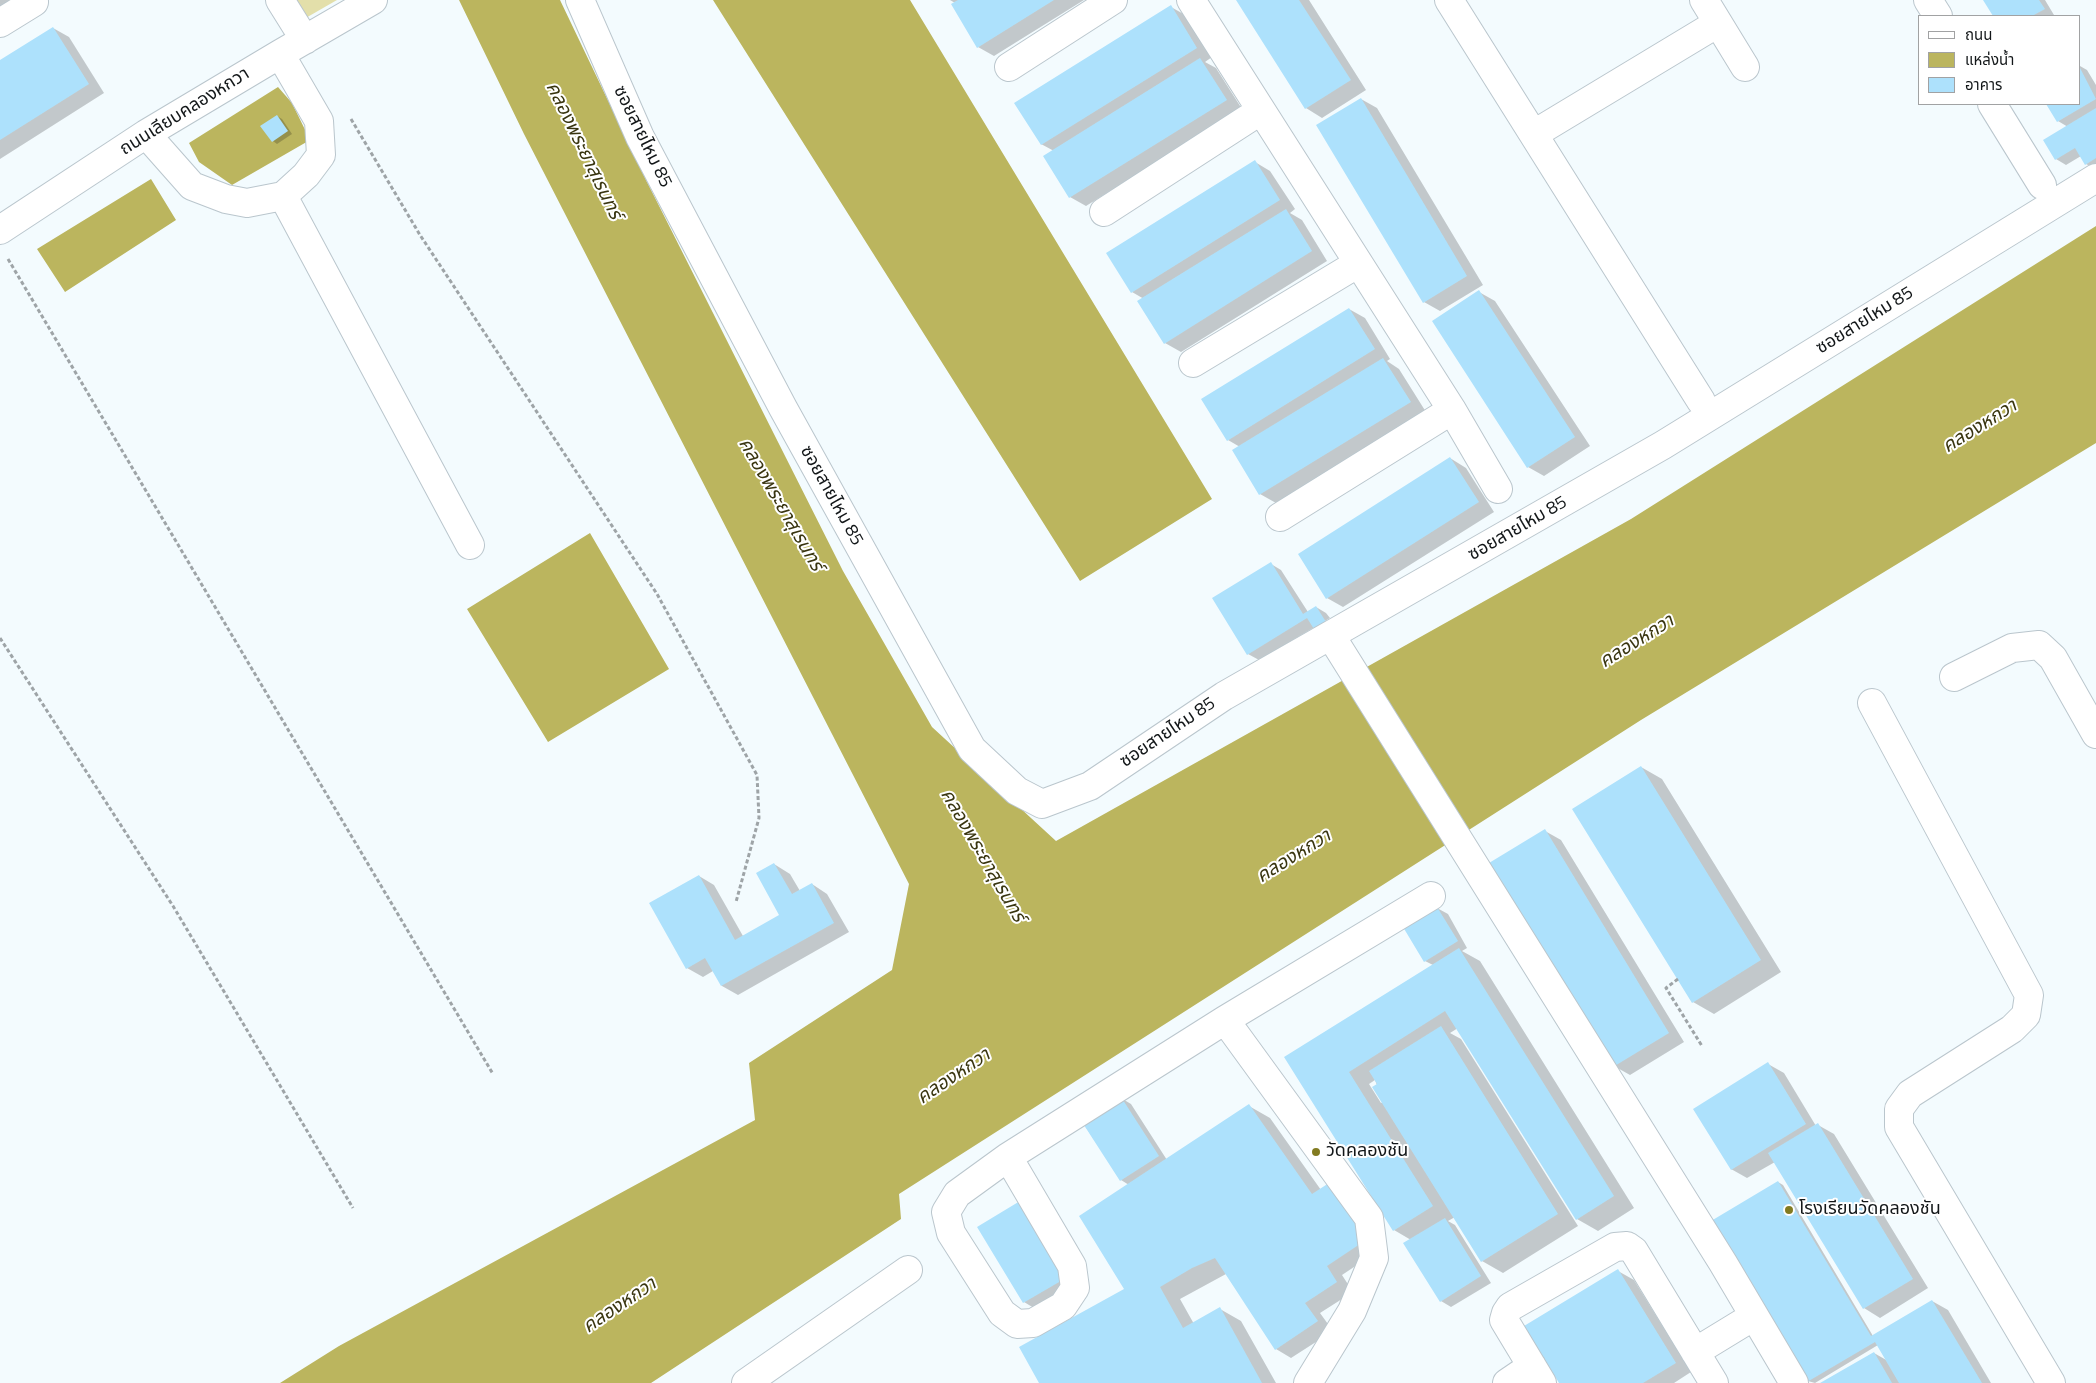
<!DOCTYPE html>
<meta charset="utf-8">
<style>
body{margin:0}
#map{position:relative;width:2096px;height:1383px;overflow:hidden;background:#f3fbfe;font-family:"Titillium Web","Noto Sans Thai",sans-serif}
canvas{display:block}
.legend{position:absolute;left:1918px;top:15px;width:162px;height:90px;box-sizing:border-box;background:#fff;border:1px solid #a1a2a3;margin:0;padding:6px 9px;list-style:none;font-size:15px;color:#131719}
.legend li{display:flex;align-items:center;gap:10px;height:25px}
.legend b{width:25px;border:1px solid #a1a2a3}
</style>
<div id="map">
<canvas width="2096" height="1383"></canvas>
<ul class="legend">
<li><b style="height:6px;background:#fff"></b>ถนน</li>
<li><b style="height:14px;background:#bbb55e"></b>แหล่งน้ำ</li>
<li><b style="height:14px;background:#ade1fc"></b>อาคาร</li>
</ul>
</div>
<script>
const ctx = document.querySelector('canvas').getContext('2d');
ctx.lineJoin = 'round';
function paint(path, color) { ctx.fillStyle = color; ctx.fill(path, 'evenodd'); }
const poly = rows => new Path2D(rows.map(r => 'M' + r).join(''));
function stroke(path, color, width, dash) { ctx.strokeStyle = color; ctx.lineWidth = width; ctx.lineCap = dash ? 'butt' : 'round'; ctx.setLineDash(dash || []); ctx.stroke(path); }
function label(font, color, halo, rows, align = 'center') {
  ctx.font = font + ' "Titillium Web","Noto Sans Thai",sans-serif'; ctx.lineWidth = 4; ctx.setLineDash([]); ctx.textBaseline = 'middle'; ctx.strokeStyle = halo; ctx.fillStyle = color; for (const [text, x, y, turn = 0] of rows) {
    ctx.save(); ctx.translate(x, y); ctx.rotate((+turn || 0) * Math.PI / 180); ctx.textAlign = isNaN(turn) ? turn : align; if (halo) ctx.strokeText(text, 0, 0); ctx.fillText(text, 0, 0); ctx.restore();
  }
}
const green = poly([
 [293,0,337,0,304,19]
]);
const water = poly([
 [459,0,560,0,647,182,843,571,932,727,1056,841,1631,519,2096,226,2096,443,1641,720,899,1194,901,1219,651,1383,280,1383,339,1346,755,1120,749,1063,892,970,909,884,524,134],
 [713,0,910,0,1212,499,1080,581],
 [278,87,292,103,310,140,232,185,199,162,189,143],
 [151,179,176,220,65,292,37,249],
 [590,533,669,669,548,742,467,609]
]);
const shadow = poly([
 [0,0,27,0,0,16],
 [950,0,1084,0,994,56,978,47,955,3],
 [1237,0,1309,0,1366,90,1322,118,1306,108],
 [1985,0,2045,0,2054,15,1994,16],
 [1171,7,1187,16,1212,57,1205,62,1216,68,1242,109,1086,206,1070,197,1054,151,1041,144],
 [53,28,69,37,104,93,0,159,0,61],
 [2080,66,2087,70,2096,85,2096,169,2086,164,2081,156,2066,165,2056,159,2068,127,2058,121,2047,104,2080,104],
 [1361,99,1377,108,1483,285,1440,311,1424,302],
 [277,116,282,119,292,134,277,144,273,141],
 [1255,162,1270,171,1295,209,1290,213,1302,220,1327,261,1181,352,1165,343,1144,299,1132,292],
 [1479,292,1495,301,1590,446,1544,476,1528,467],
 [1349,309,1365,318,1390,359,1387,361,1399,369,1426,412,1276,503,1260,494,1240,447,1228,440],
 [1450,458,1466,468,1494,512,1343,607,1327,598],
 [1271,564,1281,570,1308,612,1316,607,1326,613,1330,618,1259,660,1248,654],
 [1641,767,1662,779,1781,972,1714,1014,1693,1002],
 [1545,831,1561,840,1684,1042,1630,1075,1614,1066],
 [774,864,790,874,800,891,812,884,827,894,849,932,738,995,722,986,713,971,703,977,687,968,699,876,714,885,743,936,781,915],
 [1437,908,1448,914,1467,948,1462,951,1480,961,1634,1208,1598,1231,1577,1219,1458,1028,1450,1033,1461,1039,1578,1226,1503,1273,1482,1261,1455,1217,1448,1221,1455,1225,1491,1283,1451,1307,1441,1301,1411,1240,1394,1230,1286,1058,1433,965,1425,961],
 [1375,1080,1383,1102,1381,1103,1369,1084],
 [1768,1064,1784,1073,1816,1126,1818,1125,1834,1134,1928,1288,1880,1318,1864,1308,1775,1162,1747,1178,1731,1169],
 [1121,1098,1131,1104,1167,1160,1249,1106,1270,1118,1321,1190,1329,1184,1381,1249,1342,1275,1353,1292,1320,1313,1333,1331,1291,1358,1276,1349,1226,1274,1180,1299,1194,1324,1220,1309,1241,1321,1276,1383,1040,1383,1125,1289,1129,1185,1121,1180,1083,1123],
 [1778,1182,1783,1185,1873,1336,1932,1301,1948,1310,1991,1383,1823,1383,1874,1353,1888,1361,1878,1345,1815,1383,1808,1381],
 [979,1227,1076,1284,1034,1308,1024,1302],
 [1618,1271,1634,1280,1691,1372,1674,1383,1561,1383]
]);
const building = poly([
 [958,0,1054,0,977,48,951,4],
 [1236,0,1299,0,1351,80,1305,109],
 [1983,0,2039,0,2045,9,2032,16,1993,16],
 [1171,5,1197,48,1041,145,1014,103],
 [53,27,89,84,0,140,0,60],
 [1200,58,1227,100,1069,198,1043,156],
 [2080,68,2096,99,2057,122,2046,104,2080,104],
 [1361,98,1467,276,1423,303,1316,125],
 [2096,108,2096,158,2085,165,2075,148,2055,160,2043,140],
 [277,115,288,131,272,142,260,126],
 [1255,160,1280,200,1131,293,1106,253],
 [1286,209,1312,251,1164,344,1137,301],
 [1479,290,1575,437,1527,468,1432,321],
 [1349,308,1375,349,1227,441,1201,399],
 [1383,358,1411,402,1259,495,1232,450],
 [1450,457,1479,502,1326,599,1298,554],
 [1271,562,1303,614,1316,606,1326,622,1314,629,1307,618,1247,655,1212,598],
 [1641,766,1761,960,1692,1003,1572,809],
 [1545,829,1669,1033,1613,1067,1489,863],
 [774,863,792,894,812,883,834,923,721,986,705,958,686,969,649,903,699,875,735,940,779,915,756,873],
 [1437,907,1458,941,1424,962,1403,927],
 [1459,948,1614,1196,1576,1220,1445,1011,1349,1072,1433,1206,1393,1231,1284,1057],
 [1441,1026,1558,1214,1481,1262,1372,1087,1377,1084,1369,1071],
 [1768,1062,1806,1124,1731,1170,1693,1109],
 [1121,1097,1159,1156,1120,1181,1082,1122],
 [1249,1104,1312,1194,1329,1183,1366,1240,1327,1266,1337,1282,1305,1303,1318,1321,1275,1350,1215,1258,1192,1268,1160,1287,1183,1328,1220,1307,1262,1383,1039,1383,1019,1347,1124,1289,1079,1216],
 [1818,1123,1913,1279,1863,1309,1768,1153],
 [1778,1181,1871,1336,1932,1300,1982,1383,1899,1383,1875,1342,1807,1382,1711,1221],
 [1020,1201,1066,1278,1023,1303,977,1227],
 [1445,1218,1481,1276,1440,1302,1403,1243],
 [1618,1269,1676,1363,1643,1383,1559,1383,1524,1326],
 [1874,1352,1892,1383,1820,1383]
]);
const path = poly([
 [351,119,420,235,657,594,757,775,759,818,736,902],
 [8,259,493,1074],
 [0,638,173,906,353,1208],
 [1678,979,1666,988,1702,1046]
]);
const minor = poly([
 [280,0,305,40],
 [580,0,640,137,783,408,972,749,1017,791,1042,804,1090,786,1224,696,1663,445,2096,178],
 [1191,0,1452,410,1498,489],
 [1449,0,1701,401],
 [1704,0,1745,67],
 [1928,0,1938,16],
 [0,23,34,2],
 [1009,67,1113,0],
 [1992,104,2042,185],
 [146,134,192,186,226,199,247,203,283,196,306,175,321,155,319,121,280,54],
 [1534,134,1718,23],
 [283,196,470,545],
 [1104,212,1260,111],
 [0,230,146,134,280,54,373,0],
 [1193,363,1357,264],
 [1280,517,1452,410],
 [1331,636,1723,1263,1794,1383],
 [1954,677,2012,648,2039,645,2053,658,2096,734],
 [1872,703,2029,995,2026,1015,2012,1029,1910,1094,1899,1109,1899,1127,2051,1383],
 [1225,1020,1369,1218,1374,1258,1352,1311,1308,1383],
 [1008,1157,1072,1266,1075,1288,1063,1306,1033,1323,1017,1324,1002,1313,951,1233,946,1212,957,1194,1008,1157,1225,1020,1431,896],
 [1695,1352,1754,1316],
 [746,1383,908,1270],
 [1507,1383,1532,1366],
 [1542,1383,1504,1320,1506,1313,1510,1307,1615,1247,1627,1246,1634,1251,1714,1383]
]);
const markers = [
 [1316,1152,5,"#827b21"],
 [1789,1210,5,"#827b21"]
];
const streetNames = [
 ["ถนนเลียบคลองหกวา",185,112,-32],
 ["ซอยสายไหม 85",642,137,64],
 ["ซอยสายไหม 85",1865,321,-32],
 ["ซอยสายไหม 85",831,496,61],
 ["ซอยสายไหม 85",1518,529,-30],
 ["ซอยสายไหม 85",1168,733,-34]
];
const poiNames = [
 ["วัดคลองชัน",1326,1152],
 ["โรงเรียนวัดคลองชัน",1799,1210]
];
const waterNames = [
 ["คลองพระยาสุเรนทร์",583,151,64],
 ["คลองหกวา",1980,427,-32],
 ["คลองพระยาสุเรนทร์",780,505,60],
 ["คลองหกวา",1637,642,-32],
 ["คลองพระยาสุเรนทร์",982,856,60],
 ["คลองหกวา",1294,857,-32],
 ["คลองหกวา",954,1077,-34],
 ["คลองหกวา",620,1306,-34]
];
paint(green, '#e3dfaa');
paint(water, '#bbb55e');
paint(shadow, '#0003');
paint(building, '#ade1fc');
stroke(minor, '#bac6cd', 30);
stroke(path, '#9ea4a7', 3, [4, 2.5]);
stroke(minor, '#fff', 28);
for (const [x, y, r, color] of markers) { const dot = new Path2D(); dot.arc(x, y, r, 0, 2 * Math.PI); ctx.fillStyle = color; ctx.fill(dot); stroke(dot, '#fff', 2); }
label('18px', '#131719', '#fff', streetNames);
label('18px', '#131719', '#fff', poiNames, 'left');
label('italic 19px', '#393510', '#fff', waterNames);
</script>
